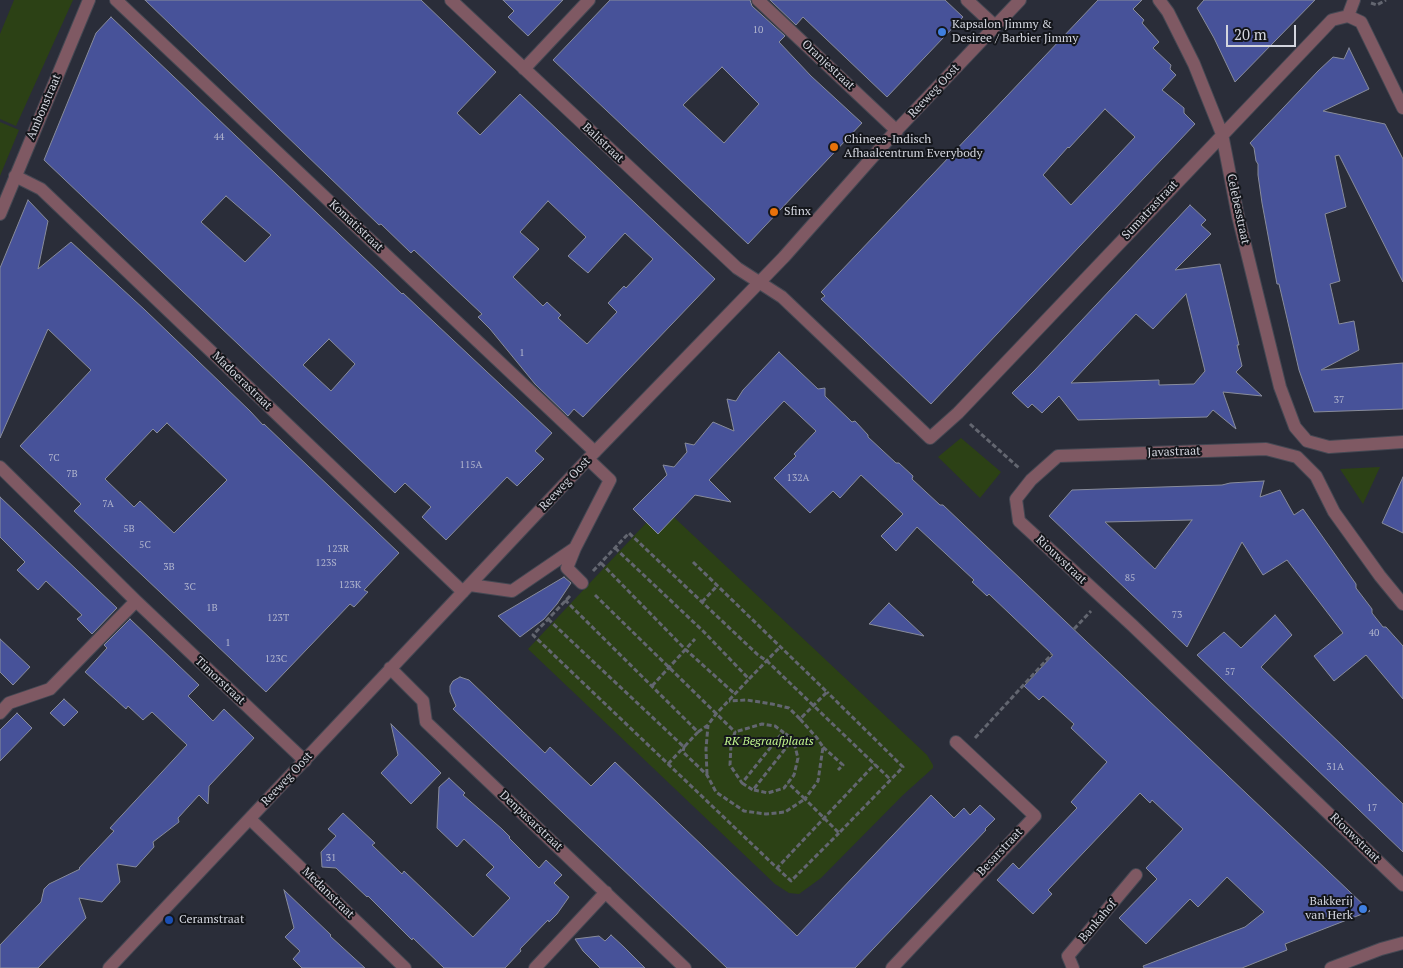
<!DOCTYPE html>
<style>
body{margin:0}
#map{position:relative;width:1403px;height:968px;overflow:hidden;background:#2a2d39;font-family:"PT Serif",serif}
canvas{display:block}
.scale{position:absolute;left:1226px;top:25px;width:70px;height:22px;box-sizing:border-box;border:2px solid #d3d5de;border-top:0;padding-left:6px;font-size:15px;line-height:18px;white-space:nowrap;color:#d3d5de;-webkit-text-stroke:4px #14161b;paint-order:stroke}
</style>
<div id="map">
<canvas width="1403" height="968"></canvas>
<div class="scale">20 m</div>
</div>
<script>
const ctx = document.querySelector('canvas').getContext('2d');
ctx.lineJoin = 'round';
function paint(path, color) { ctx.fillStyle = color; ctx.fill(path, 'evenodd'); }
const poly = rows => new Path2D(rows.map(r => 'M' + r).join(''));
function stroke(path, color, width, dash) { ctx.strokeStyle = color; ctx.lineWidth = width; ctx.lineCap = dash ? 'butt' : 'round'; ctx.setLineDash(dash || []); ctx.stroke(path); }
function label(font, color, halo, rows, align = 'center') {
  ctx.font = font + ' "PT Serif",serif'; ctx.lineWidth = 4; ctx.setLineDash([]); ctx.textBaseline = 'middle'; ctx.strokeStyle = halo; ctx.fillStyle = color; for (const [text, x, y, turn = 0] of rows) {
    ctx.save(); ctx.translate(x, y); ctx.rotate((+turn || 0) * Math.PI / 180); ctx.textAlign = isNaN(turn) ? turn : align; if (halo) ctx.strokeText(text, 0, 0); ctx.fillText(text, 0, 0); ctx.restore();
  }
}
const green = poly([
 [14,0,73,0,16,126,0,119,0,34],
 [0,122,19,130,0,176],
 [961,438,1001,472,980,498,938,457],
 [1380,467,1363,504,1340,469],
 [662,506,927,755,933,765,933,768,903,795,821,878,799,894,789,893,775,884,528,649]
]);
const building = poly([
 [145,0,421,0,496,72,457,113,480,135,520,94,715,279,583,417,574,409,568,416,535,384,490,329,478,317,482,314,414,250,411,253,381,224,379,225,145,0],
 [548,201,586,237,568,256,588,273,625,233,653,259,626,288,624,286,608,303,617,312,587,344,558,318,561,315,547,302,543,306,513,277,539,249,520,232,548,201],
 [503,0,563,0,528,36,508,17,514,11,503,0],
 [610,0,750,0,752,6,785,36,779,42,811,76,862,123,748,244,553,60,610,0],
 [722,67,759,104,724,143,683,105,722,67],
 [770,0,945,0,963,17,887,97,803,17,796,25,770,0],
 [1098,0,1142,0,1133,9,1144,20,1142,23,1159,42,1153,48,1171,65,1170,69,1176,75,1162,90,1184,108,1184,113,1195,124,931,404,821,299,825,296,821,292,1098,0],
 [1105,109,1135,137,1071,205,1043,175,1068,147,1069,148,1105,109],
 [1204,0,1315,0,1235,82,1214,38,1197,8,1204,0],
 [111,17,402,294,403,293,552,433,535,451,544,459,517,486,507,477,446,540,422,517,431,507,405,483,395,493,44,160,96,33,111,17],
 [226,196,271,235,245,262,201,222,226,196],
 [329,339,355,364,331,391,303,365,329,339],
 [1349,48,1369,89,1323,111,1385,124,1403,159,1403,282,1339,155,1335,156,1346,207,1325,214,1340,281,1330,284,1339,324,1354,321,1359,350,1321,370,1403,363,1403,409,1314,412,1299,370,1279,284,1277,284,1262,203,1258,175,1258,164,1256,161,1254,148,1250,143,1318,71,1333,57,1344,59,1349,48],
 [28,200,48,221,38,269,71,242,145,310,250,411,263,425,264,424,399,553,364,590,368,592,354,607,350,604,266,692,74,511,81,504,20,446,91,370,48,329,0,438,0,268,28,200],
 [167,423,227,480,174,533,140,501,134,507,105,479,153,429,157,433,167,423],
 [1190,205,1206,220,1201,225,1211,234,1175,270,1220,264,1239,345,1237,345,1242,366,1236,372,1262,396,1223,392,1236,429,1213,410,1207,417,1078,420,1059,396,1042,413,1032,404,1028,408,1012,393,1034,371,1190,205],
 [1186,294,1205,371,1194,384,1159,385,1159,380,1071,383,1136,314,1153,329,1186,294],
 [779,352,818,389,825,388,825,396,852,422,855,421,868,435,868,437,896,463,899,463,913,476,912,479,940,505,943,505,1370,911,1285,944,1287,950,1242,968,1144,968,1143,966,1245,927,1264,912,1227,877,1198,907,1190,899,1146,944,1119,918,1157,879,1146,868,1183,829,1152,800,1150,803,1140,793,1048,890,1052,894,1033,914,997,880,1013,863,1019,869,1077,808,1071,802,1107,762,1071,728,1074,724,1043,696,1039,700,1024,686,1053,655,989,594,987,596,972,582,974,580,917,527,896,551,881,536,903,514,861,475,840,498,833,491,810,513,774,478,796,456,794,454,816,431,784,401,709,480,731,502,695,495,658,534,633,509,667,475,663,465,674,467,687,452,685,443,694,445,713,422,734,431,727,399,736,401,743,390,779,352],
 [1403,477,1403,533,1382,523,1403,477],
 [1264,481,1260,497,1280,490,1294,515,1303,509,1356,584,1356,588,1372,609,1372,613,1383,627,1386,627,1403,646,1403,699,1366,655,1334,681,1314,656,1343,633,1287,560,1263,575,1242,542,1187,647,1049,516,1072,490,1222,485,1230,483,1264,481],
 [1192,520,1155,569,1105,522,1192,520],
 [0,497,117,608,92,634,77,619,82,615,46,581,38,590,17,570,25,562,0,537,0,497],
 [564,577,571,583,557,604,544,619,520,637,498,616,564,577],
 [889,603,924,636,869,624,889,603],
 [1275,615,1292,635,1261,667,1403,804,1403,852,1197,655,1224,632,1241,648,1275,615],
 [130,619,199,685,188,696,213,721,224,709,254,738,209,786,208,804,199,795,178,818,179,822,153,842,154,847,136,867,117,864,120,882,102,902,79,898,86,918,38,968,0,968,0,945,41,902,44,889,49,884,80,869,79,868,114,831,110,828,187,745,152,712,143,720,128,706,126,709,85,672,107,648,104,645,130,619],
 [0,639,30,667,13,685,0,672,0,639],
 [460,677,469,680,545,753,550,747,591,786,615,762,797,936,931,795,954,818,964,808,970,815,980,805,995,819,985,829,986,830,855,968,727,968,453,709,456,706,450,692,450,686,453,681,460,677],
 [64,699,78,712,64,726,50,713,64,699],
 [17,713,32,728,0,761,0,730,17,713],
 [391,724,441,773,411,804,381,773,398,755,391,724],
 [449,778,465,793,463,795,502,829,510,837,509,838,539,868,546,860,562,875,554,883,569,897,557,914,549,922,548,920,520,949,521,951,505,968,444,968,413,938,412,940,368,896,367,897,336,868,322,867,321,852,336,836,328,829,343,813,375,843,372,845,402,874,404,871,473,937,510,898,486,875,494,867,464,839,457,847,437,828,439,787,449,778],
 [284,890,331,935,330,936,365,968,302,968,293,959,300,951,285,937,294,928,284,890],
 [611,935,624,947,645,968,600,968,583,951,575,939,599,936,605,941,611,935]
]);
const path = poly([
 [1371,3,1377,5,1386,0],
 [970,424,1019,468],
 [615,548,703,631,749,679,780,647],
 [693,562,827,692,800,719,789,708,772,704,747,700,729,701],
 [601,563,685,649,735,694],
 [593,571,629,533,758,655,767,661,891,780],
 [595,595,735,732,731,745,730,765,742,783,783,732,775,726,762,724,735,732],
 [570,596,533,635,777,868,875,764],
 [702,602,717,586],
 [548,619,684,747,698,732,565,600],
 [1074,629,1091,611],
 [652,686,695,639],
 [800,719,817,738,823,747,818,781,805,799,839,833,903,767,827,692],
 [698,732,708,725,716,714,749,679],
 [975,738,1052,654],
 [823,747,843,765,838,770],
 [668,764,684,747,683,752,707,775,716,792,744,811,766,814,785,812,805,799,788,783],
 [707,774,706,749,708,725],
 [742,783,753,790,793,739,783,732],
 [754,790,768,793,784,788,794,775,798,758,793,739],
 [777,868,791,881,839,833]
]);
const minor = poly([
 [116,0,595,452],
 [451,0,737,268,782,297,930,438,958,413,1332,20,1348,16],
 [758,0,897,131],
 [967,0,995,26],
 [1159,0,1168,12,1194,64,1222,134,1238,216,1280,387,1295,427,1307,441,1329,447,1403,442],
 [1348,16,1361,22,1403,108],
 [1348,16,1354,0],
 [524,69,589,0],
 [15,176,41,189,463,592],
 [0,214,89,0],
 [0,467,136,601,305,761],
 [582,583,567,568,575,548,610,480,588,459],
 [470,585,512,591,575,548],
 [1403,604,1380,576,1334,512,1316,476,1297,457,1266,449,1058,456,1031,480,1016,499,1019,521,1132,625,1403,885],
 [390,668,423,701,426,722,685,968],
 [0,713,9,703,50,689,136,601],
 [250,819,405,968],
 [109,968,588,459,784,257,893,134,1020,0],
 [535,968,606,892],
 [892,968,1035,816,956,742],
 [1073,968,1068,956,1136,875],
 [1331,968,1381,949,1403,943]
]);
const markers = [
 [942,32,5,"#3f7fe0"],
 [834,147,5,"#e8710a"],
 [774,212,5,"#e8710a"],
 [1363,909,5,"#3f7fe0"],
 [169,920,5,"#1a4fb4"]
];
const numberNames = [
 ["10",758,30],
 ["44",219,137],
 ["1",522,353],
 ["37",1339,400],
 ["7C",54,458],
 ["115A",471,465],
 ["7B",72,474],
 ["132A",798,478],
 ["7A",108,504],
 ["5B",129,529],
 ["5C",145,545],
 ["123R",338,549],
 ["123S",326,563],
 ["3B",169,567],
 ["85",1130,578],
 ["123K",350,585],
 ["3C",190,587],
 ["1B",212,608],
 ["73",1177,615],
 ["123T",278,618],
 ["40",1374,633],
 ["1",228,643],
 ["123C",276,659],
 ["57",1230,672],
 ["31A",1335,767],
 ["17",1372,808],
 ["31",331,858]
];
const poiNames = [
 ["Kapsalon Jimmy &",952,25],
 ["Desiree / Barbier Jimmy",952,39],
 ["Chinees-Indisch",844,140],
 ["Afhaalcentrum Everybody",844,154],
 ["Sfinx",784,212],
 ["Bakkerij",1353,902,"right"],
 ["van Herk",1353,916,"right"],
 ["Ceramstraat",179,920]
];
const streetNames = [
 ["Oranjestraat",828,65,43],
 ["Reeweg Oost",934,91,-47],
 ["Ambonstraat",44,107,-67],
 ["Balistraat",603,143,43],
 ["Celebesstraat",1238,209,78],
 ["Sumatrastraat",1150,210,-47],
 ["Komatistraat",356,226,43],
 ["Madoerastraat",242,381,44],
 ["Javastraat",1174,452,-2],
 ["Reeweg Oost",565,484,-47],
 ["Riouwstraat",1061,560,43],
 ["Timorstraat",220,681,43],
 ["Reeweg Oost",287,779,-47],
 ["Denpasarstraat",531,821,43],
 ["Riouwstraat",1355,838,44],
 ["Besarstraat",1000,852,-47],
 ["Medanstraat",328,893,44],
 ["Bankahof",1098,921,-50]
];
const parkNames = [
 ["RK Begraafplaats",769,742]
];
paint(green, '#2c4115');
paint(building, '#475299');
stroke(building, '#888c9b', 1);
stroke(minor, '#454853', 14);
stroke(path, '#636670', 3, [5, 2.5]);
stroke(minor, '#7f5963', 12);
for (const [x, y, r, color] of markers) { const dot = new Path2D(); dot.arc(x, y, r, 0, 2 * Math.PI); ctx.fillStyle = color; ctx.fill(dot); stroke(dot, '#14161b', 2); }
label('10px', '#b0b4cd', null, numberNames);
label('12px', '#d3d5de', '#14161b', poiNames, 'left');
label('12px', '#d3d5de', '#14161b', streetNames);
label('italic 12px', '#c0f58d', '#14161b', parkNames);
</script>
